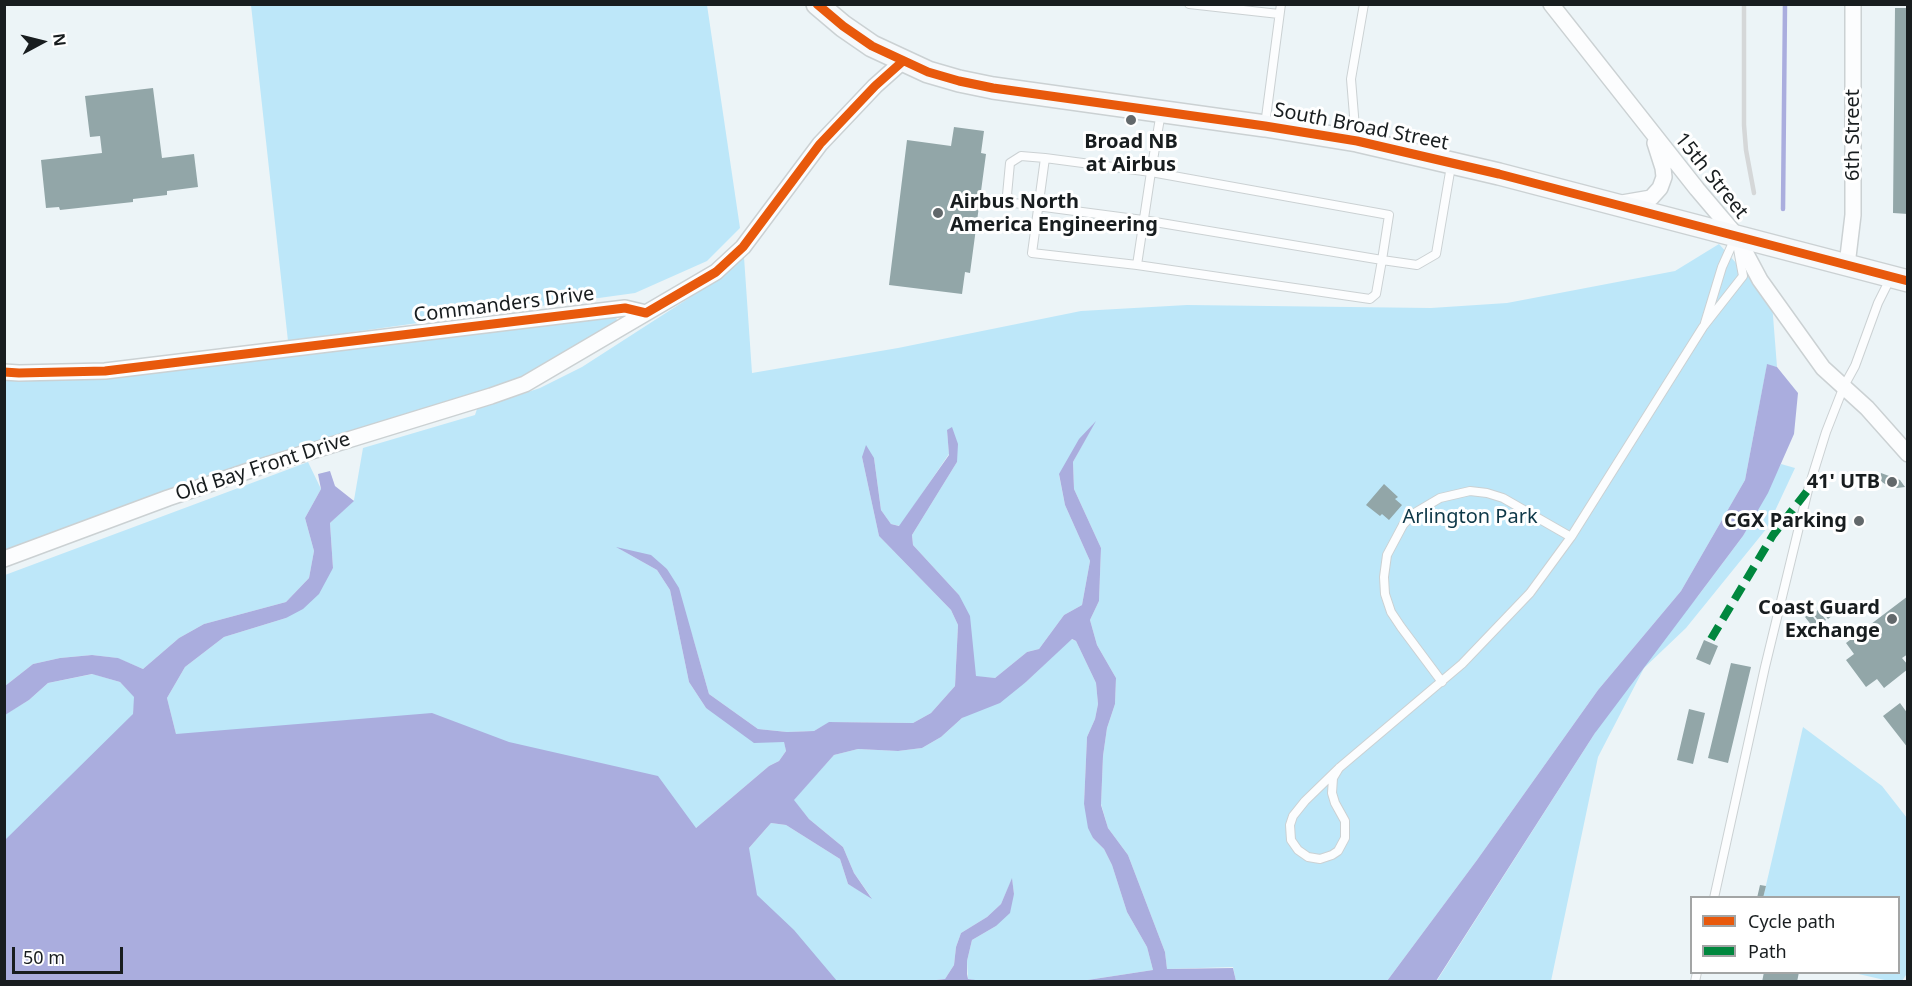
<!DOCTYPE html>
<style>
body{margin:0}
#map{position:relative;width:1912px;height:986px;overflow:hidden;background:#ecf4f7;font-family:"Noto Sans",sans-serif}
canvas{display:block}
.frame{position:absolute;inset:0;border:6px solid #181d1f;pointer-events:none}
.legend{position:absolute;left:1690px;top:896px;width:210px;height:78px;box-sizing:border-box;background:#fff;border:2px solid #a3a5a5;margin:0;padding:8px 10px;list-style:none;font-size:18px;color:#181d1f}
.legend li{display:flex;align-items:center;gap:12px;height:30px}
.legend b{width:30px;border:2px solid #a3a5a5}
.north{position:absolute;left:12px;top:12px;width:60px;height:60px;-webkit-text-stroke:4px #fff;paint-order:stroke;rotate:83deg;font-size:16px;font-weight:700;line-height:24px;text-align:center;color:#181d1f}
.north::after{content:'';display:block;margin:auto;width:21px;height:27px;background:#181d1f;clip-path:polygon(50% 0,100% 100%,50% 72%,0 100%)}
.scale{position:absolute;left:12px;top:947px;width:111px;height:27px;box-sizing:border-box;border:3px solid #181d1f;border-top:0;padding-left:8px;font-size:18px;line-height:21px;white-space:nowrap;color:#181d1f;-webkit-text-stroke:4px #fff;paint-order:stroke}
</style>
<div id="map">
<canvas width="1912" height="986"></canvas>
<div class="frame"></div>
<ul class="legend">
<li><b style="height:8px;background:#e8590c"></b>Cycle path</li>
<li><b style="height:8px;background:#00873e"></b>Path</li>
</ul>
<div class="north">N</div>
<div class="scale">50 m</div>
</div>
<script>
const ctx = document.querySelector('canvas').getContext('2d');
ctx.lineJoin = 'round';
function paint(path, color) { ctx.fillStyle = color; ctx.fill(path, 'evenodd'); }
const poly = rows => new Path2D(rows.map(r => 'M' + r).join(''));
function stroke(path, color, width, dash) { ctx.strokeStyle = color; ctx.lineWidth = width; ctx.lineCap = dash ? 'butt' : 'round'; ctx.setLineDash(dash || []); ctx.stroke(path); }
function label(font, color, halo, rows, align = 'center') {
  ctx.font = font + ' "Noto Sans",sans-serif'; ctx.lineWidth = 6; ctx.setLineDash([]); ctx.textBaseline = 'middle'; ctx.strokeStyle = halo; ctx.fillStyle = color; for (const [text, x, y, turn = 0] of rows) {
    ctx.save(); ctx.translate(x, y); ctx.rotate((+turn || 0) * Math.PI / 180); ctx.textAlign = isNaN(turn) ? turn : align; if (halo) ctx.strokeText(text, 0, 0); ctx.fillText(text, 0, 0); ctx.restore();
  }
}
const green = poly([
 [251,5,707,5,740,228,707,261,635,293,288,341],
 [1719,244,1772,303,1777,367,1767,365,1745,480,1681,591,1598,690,1477,860,1387,981,1236,981,1233,967,1167,969,1165,952,1128,855,1108,828,1101,804,1103,756,1107,728,1115,704,1116,678,1097,645,1090,620,1099,601,1101,548,1074,489,1073,462,1094,423,1059,475,1065,505,1090,561,1082,605,1064,615,1039,649,1027,652,995,678,976,677,959,595,913,545,912,535,957,462,947,430,949,454,900,526,891,524,881,510,874,458,862,457,879,536,951,610,958,625,955,686,931,713,913,723,830,722,814,731,787,732,758,729,709,694,693,638,667,569,618,548,657,570,670,590,689,682,706,708,784,741,786,751,779,761,769,766,696,828,749,848,771,823,786,825,840,859,848,884,871,897,854,873,843,847,809,819,793,800,834,755,858,749,898,751,922,748,941,737,962,718,1026,682,1071,639,1076,641,1096,683,1098,704,1095,719,1087,737,1084,804,1093,838,1104,849,1112,865,1127,912,1147,947,1153,970,1081,981,983,982,968,979,967,961,972,940,996,926,1014,894,1012,879,1001,904,987,917,961,933,956,947,954,965,945,979,927,981,5,981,4,715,29,700,48,683,93,674,120,682,135,697,133,714,176,734,167,698,185,667,224,637,286,618,333,568,330,523,354,500,363,448,475,415,477,409,540,388,582,367,717,280,744,257,752,373,898,348,1081,311,1187,305,1431,308,1507,303,1675,271],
 [616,315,617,321,603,331,524,377,468,397,284,452,5,554,5,378,24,380,114,378],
 [308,462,321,489,305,518,314,551,309,578,286,602,204,624,179,638,143,669,117,658,92,655,60,658,33,664,5,686,5,575],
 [1781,464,1795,468,1767,528,1686,628,1644,668,1598,757,1551,981,1436,982,1595,733,1608,701,1698,596,1743,536],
 [1803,727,1882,786,1907,818,1908,972,1902,981,1889,981,1854,973,1898,972,1898,898,1763,898]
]);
const water = poly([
 [1767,364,1777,367,1798,393,1794,434,1768,493,1743,536,1595,733,1436,981,1387,981,1477,860,1598,690,1681,591,1745,480],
 [1096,421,1073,462,1074,489,1101,548,1099,601,1090,620,1097,645,1116,678,1115,704,1107,728,1103,756,1101,805,1108,828,1128,855,1165,952,1167,969,1233,968,1236,981,1081,981,1153,970,1147,947,1127,912,1112,865,1104,849,1093,838,1088,828,1084,804,1087,737,1095,719,1098,704,1096,683,1076,641,1072,639,1026,682,1000,703,962,718,941,737,922,748,898,751,858,749,834,755,794,800,809,819,843,847,854,873,872,899,848,884,840,859,786,825,771,823,749,848,757,895,794,930,837,981,5,981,5,840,133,714,134,697,120,682,92,674,48,683,29,700,5,715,5,686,33,664,60,658,92,655,118,658,143,669,179,638,204,624,286,602,309,578,314,551,305,518,321,489,318,474,330,471,335,486,354,501,330,523,333,568,319,594,303,609,286,618,224,637,185,667,167,698,176,734,432,713,509,742,658,776,696,828,769,766,779,761,786,751,784,742,754,743,706,708,689,682,670,590,657,570,616,547,651,555,667,569,679,588,709,694,758,729,787,732,814,731,829,722,913,723,931,713,955,686,958,625,951,610,879,536,862,457,866,445,874,458,881,510,891,524,899,526,949,455,947,430,952,427,958,444,957,462,912,535,913,545,959,595,970,616,976,676,995,678,1027,652,1039,649,1064,615,1082,605,1090,561,1065,505,1059,474,1079,439],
 [1012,878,1014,894,1010,913,996,926,972,940,967,961,967,974,968,979,983,981,927,981,945,979,954,965,956,947,961,933,987,917,1001,904]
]);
const stream = poly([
 [1783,209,1785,4]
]);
const building = poly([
 [1895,8,1908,8,1908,214,1893,213],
 [153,88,162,158,194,154,198,187,167,191,167,195,133,199,133,202,60,210,59,207,46,208,41,160,102,153,100,136,90,137,85,96],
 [954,127,984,131,981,153,986,154,970,273,965,272,962,294,889,285,907,140,951,146],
 [1881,473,1900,480,1905,487,1897,488,1885,484,1879,480],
 [1384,484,1398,497,1395,499,1402,505,1389,520,1382,514,1380,516,1366,505],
 [1908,596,1908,654,1902,658,1908,665,1908,669,1884,688,1877,679,1866,687,1846,660,1854,654,1846,643],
 [1825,605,1833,615,1828,619,1820,609],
 [1818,610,1826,620,1821,624,1813,614],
 [1810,613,1821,627,1816,631,1805,617],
 [1704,640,1718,646,1710,665,1696,659],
 [1731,663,1751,667,1728,763,1708,758],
 [1900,703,1908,714,1908,748,1883,716],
 [1689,709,1705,713,1693,764,1677,760],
 [1760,885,1766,886,1763,898,1757,898],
 [1764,972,1799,972,1797,982,1762,982]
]);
const lane = poly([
 [1189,4,1279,14],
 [1161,112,1151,172,1045,158,1032,253,1137,265,1151,172,1389,215,1382,260,1417,265,1436,254,1451,166],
 [1265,125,1281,4],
 [1356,140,1351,79,1364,4],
 [1045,158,1021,156,1010,163,1007,195,1014,203,1143,220,1382,260,1376,294,1370,299,1137,265],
 [1705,323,1722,267,1735,238],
 [1442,682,1401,627,1391,612,1385,594,1384,577,1387,555,1403,525,1413,514,1440,498,1470,491,1487,493,1503,498,1571,537],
 [1339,768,1333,778,1332,793,1335,803,1345,821,1345,838,1338,851,1332,855,1320,859,1308,857,1298,850,1291,840,1290,825,1293,816,1305,801,1339,768,1462,664,1530,593,1571,537,1703,327,1743,276,1738,249],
 [1714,898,1765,667,1808,490,1826,432,1844,386,1855,366,1878,303,1890,279],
 [1695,982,1697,972]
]);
const street = poly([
 [1551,4,1697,189,1736,235,1760,280,1823,368,1867,408,1908,454],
 [1622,203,1651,198,1660,188,1664,177,1663,168,1655,143],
 [1847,265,1853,215,1853,4],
 [4,372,19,373,105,371,625,308,646,313,716,272,743,247,820,144,875,86,903,61],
 [4,559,168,498,260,467,491,396,525,384,646,313]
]);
const secondary = poly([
 [817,4,843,26,872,46,928,72,959,81,993,88,1265,126,1357,141,1499,174,1908,281]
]);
const rail = poly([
 [1744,4,1744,125,1746,150,1754,193]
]);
const quiet = poly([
 [1711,639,1773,535,1808,490]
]);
const cycleway = poly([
 [817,4,843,26,872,46,928,72,959,81,993,88,1265,126,1357,141,1499,174,1908,281],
 [4,372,19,373,105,371,625,308,646,313,716,272,743,247,820,144,875,86,903,61]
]);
const markers = [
 [1131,120,6,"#62686b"],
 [938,213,6,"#62686b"],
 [1892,482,6,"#62686b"],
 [1859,521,6,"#62686b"],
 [1892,619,6,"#62686b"]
];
const streetNames = [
 ["South Broad Street",1361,127,11],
 ["6th Street",1853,135,-90],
 ["15th Street",1711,176,51],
 ["Commanders Drive",504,305,-7],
 ["Old Bay Front Drive",263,467,-18]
];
const poiNames = [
 ["Broad NB",1131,142,"center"],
 ["at Airbus",1131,165,"center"],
 ["Airbus North",950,202,"left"],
 ["America Engineering",950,225,"left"],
 ["41' UTB",1880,482],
 ["CGX Parking",1847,521],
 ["Coast Guard",1880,608],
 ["Exchange",1880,631]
];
const parkNames = [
 ["Arlington Park",1470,517]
];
paint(green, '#bde7f9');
paint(water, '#aaadde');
stroke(stream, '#aaadde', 4.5);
paint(building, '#92a6a8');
stroke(lane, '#cbd1d3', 10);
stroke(street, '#cbd1d3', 18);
stroke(secondary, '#cbd1d3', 24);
stroke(lane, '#fcfdfe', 8);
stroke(street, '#fcfdfe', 15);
stroke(secondary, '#f6f9fb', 21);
stroke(rail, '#d5d7d8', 4.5);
stroke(quiet, '#00873e', 8, [15, 8]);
stroke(cycleway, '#e8590c', 9);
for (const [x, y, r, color] of markers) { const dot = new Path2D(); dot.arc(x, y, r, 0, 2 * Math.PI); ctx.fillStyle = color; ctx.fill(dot); stroke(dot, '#fff', 2); }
label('20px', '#181d1f', '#fff', streetNames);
label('bold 20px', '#181d1f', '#fff', poiNames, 'right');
label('20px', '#0e3848', '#fff', parkNames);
</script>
